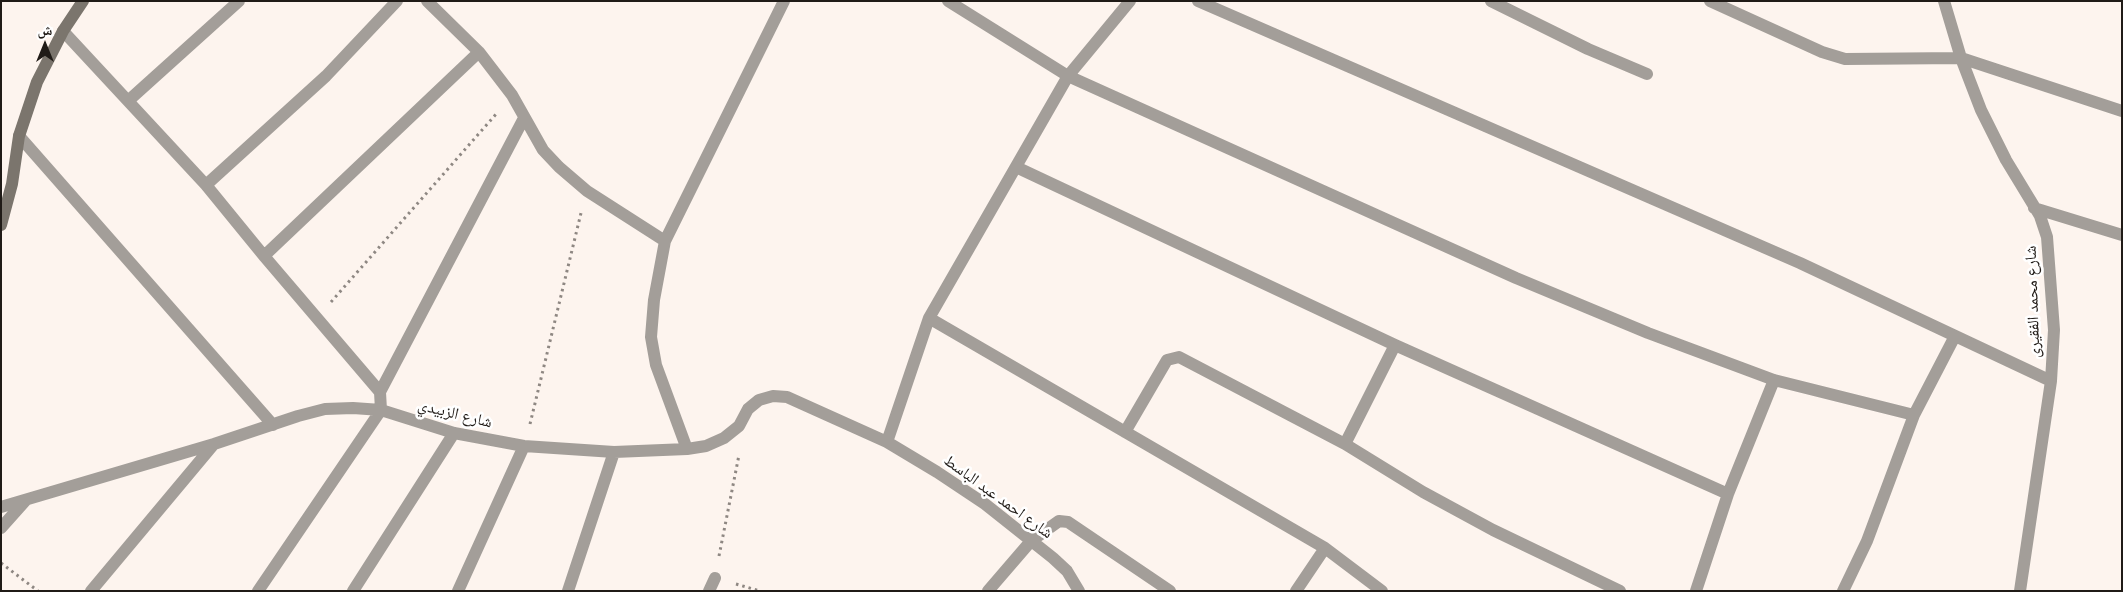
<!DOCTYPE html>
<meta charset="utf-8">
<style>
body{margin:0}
#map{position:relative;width:2123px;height:592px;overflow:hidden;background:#fdf4ee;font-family:"Noto Serif","Noto Naskh Arabic",serif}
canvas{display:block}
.frame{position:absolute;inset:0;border:2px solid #201b17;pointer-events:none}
.north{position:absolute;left:20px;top:20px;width:50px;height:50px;-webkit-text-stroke:4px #fff;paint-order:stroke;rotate:0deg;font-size:14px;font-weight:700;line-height:20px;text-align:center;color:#201b17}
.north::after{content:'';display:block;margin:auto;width:18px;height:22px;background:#201b17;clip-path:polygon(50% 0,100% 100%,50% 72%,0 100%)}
</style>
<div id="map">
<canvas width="2123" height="592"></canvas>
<div class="frame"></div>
<div class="north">ش</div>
</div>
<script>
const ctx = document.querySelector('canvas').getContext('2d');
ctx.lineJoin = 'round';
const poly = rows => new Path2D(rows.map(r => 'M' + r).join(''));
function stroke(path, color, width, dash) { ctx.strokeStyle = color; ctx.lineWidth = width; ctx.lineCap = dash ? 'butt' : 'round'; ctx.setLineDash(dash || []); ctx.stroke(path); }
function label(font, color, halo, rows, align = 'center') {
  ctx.font = font + ' "Noto Serif","Noto Naskh Arabic",serif'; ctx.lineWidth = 5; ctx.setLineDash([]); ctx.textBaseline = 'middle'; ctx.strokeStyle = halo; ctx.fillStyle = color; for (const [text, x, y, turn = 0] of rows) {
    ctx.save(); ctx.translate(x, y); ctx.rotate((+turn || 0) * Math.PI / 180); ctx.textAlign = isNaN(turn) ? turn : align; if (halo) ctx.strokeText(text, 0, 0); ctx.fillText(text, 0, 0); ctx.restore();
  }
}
const path = poly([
 [331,302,497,113],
 [530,424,581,213],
 [719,556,739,455],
 [1,563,38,591],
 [736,584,760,591]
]);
const street = poly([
 [427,1,479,52,512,95,543,150,559,167,587,191,665,241,784,1],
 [948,1,1068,76,1516,278,1648,333,1774,380,1914,415],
 [1198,1,1800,263,2051,381],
 [1491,1,1588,49,1647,74],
 [1710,1,1822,52,1845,59,1961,58,2122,111],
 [1944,1,1961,58,1981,110,2006,160,2040,216,2047,237,2054,330,2051,381,2020,591],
 [63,31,206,185,264,256,380,392],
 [128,101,239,1],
 [19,136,273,425],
 [1016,167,1395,345,1728,494],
 [206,185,326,76,397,1],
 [2034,208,2122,235],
 [665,241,654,300,651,337,656,365,687,449],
 [264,256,479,52],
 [929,318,1325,548,1382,591],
 [1125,432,1167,360,1179,357,1345,444,1423,492,1493,530,1620,591],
 [887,442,929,318,1068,76,1130,1],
 [1345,444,1395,345],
 [1,507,214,444,298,416,325,409,353,408,381,410,454,433,524,446,614,452,687,449,706,446,724,438,739,426,748,409,759,400,773,396,787,397,887,442,937,472,985,504,1053,558,1067,571,1079,591],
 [1,528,26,500],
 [91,591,214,444],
 [258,591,381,410,380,392,524,118],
 [353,591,454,433],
 [458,591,524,446],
 [568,591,614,452],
 [709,591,715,578],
 [988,591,1031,541,1059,521,1068,522,1170,591],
 [1296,591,1325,548],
 [1696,591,1728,494,1774,380],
 [1843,591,1867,541,1914,415,1955,336]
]);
const secondary = poly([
 [1,225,12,184,19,136,37,82,63,31,83,1]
]);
const streetNames = [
 ["شارع محمد الفقيرى",2033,302,-92],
 ["شارع الزبيدي",455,414,14],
 ["شارع احمد عبد الباسط",998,497,36]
];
stroke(path, '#8e8782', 3, [2.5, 4]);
stroke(street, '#a39e99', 12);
stroke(secondary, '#7b756d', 12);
label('16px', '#201b17', '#fff', streetNames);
</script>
